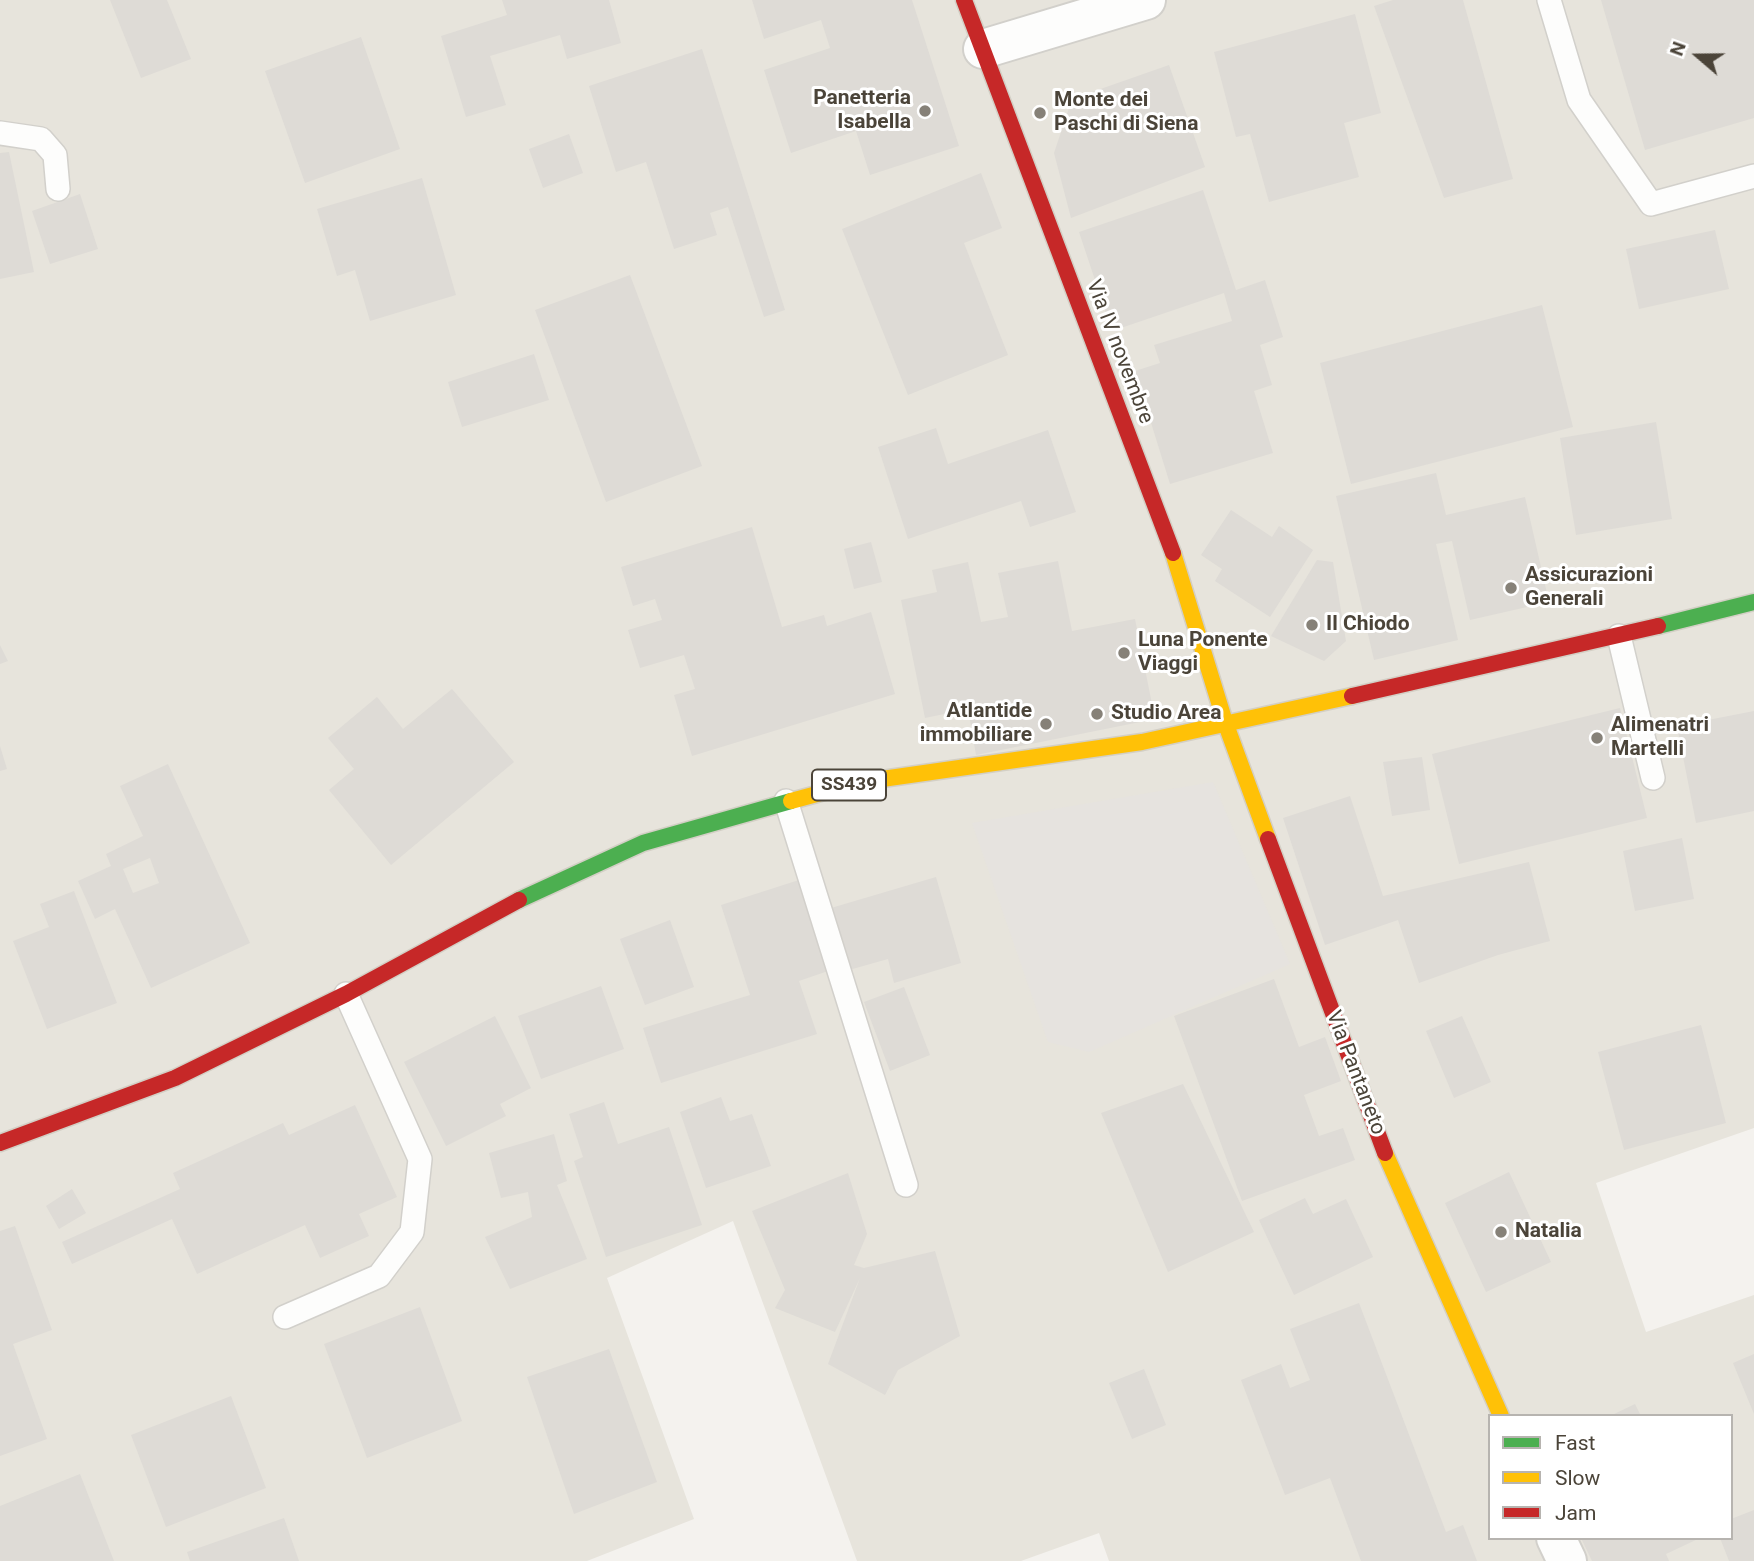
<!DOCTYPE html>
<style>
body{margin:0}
#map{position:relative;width:1754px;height:1561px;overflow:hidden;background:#f4f2ee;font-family:Roboto,sans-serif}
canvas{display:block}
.legend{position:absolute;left:1488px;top:1414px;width:245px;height:126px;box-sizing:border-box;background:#fff;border:2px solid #b7b4b0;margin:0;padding:9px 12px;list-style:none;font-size:21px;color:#4b4439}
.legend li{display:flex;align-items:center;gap:14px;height:35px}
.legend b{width:35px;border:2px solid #b7b4b0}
.north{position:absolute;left:1663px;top:21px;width:70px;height:70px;-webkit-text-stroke:5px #fff;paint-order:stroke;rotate:290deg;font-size:19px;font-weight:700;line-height:28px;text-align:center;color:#4b4439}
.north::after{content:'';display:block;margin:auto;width:24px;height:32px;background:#4b4439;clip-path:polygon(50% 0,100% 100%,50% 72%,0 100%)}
</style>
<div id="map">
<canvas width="1754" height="1561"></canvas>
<ul class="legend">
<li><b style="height:9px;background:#4caf50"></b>Fast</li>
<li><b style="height:9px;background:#ffc107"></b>Slow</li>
<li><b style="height:9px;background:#c62828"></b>Jam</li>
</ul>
<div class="north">N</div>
</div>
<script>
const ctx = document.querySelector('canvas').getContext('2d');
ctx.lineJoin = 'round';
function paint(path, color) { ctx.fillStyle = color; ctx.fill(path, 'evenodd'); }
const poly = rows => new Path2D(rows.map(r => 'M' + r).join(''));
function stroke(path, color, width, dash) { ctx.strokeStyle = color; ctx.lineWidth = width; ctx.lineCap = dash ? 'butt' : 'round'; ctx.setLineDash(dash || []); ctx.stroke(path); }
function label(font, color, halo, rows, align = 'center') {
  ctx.font = font + ' Roboto,sans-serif'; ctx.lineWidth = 6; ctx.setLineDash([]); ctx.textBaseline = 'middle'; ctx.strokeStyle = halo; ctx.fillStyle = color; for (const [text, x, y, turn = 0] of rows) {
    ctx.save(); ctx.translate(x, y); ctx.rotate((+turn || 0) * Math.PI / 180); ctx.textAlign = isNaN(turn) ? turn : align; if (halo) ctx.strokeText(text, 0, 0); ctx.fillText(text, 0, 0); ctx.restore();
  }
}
const residential = poly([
 [0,0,1754,0,1754,1128,1596,1183,1646,1332,1754,1295,1754,1561,1109,1561,1099,1533,1021,1561,857,1561,733,1221,607,1278,694,1519,587,1561,0,1561],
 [1490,1416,1731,1416,1731,1538,1490,1538]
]);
const parking = poly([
 [1213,782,1290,964,1089,1052,1048,1042,972,823]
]);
const building = poly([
 [110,0,167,0,191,59,141,78],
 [502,0,609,0,621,43,567,59,560,35,490,56,506,105,466,117,441,36,507,15],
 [752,0,912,0,959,146,870,175,856,131,791,153,764,70,830,48,821,20,764,39],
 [1393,0,1463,0,1513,179,1444,198,1374,6],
 [1601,0,1754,0,1754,118,1645,150],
 [1355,14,1381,113,1344,123,1359,177,1269,202,1250,134,1236,137,1214,52],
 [361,37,400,149,305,183,265,71],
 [702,49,785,310,764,317,728,207,710,213,717,235,674,249,646,162,616,172,589,86],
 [1169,65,1205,167,1071,218,1054,153,1072,99],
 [569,134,583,173,543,188,529,149],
 [9,152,34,272,0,279,0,153],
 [981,173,1002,228,964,243,1008,355,908,395,842,229],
 [422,178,456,295,370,321,355,270,337,276,317,209],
 [1203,190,1236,290,1265,280,1283,337,1260,345,1272,385,1254,391,1273,453,1170,484,1135,371,1160,363,1154,345,1232,321,1224,293,1112,331,1079,232],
 [80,194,98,249,50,264,32,211],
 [1715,230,1729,289,1639,309,1626,249],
 [630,275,702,466,606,502,535,310],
 [1542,305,1573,427,1351,484,1320,363],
 [534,354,549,400,462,427,448,382],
 [1656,422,1672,519,1576,535,1560,438],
 [936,428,948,464,1048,430,1076,512,1030,527,1021,501,908,539,878,447],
 [1436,473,1446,515,1525,497,1549,602,1470,620,1452,541,1436,544,1458,640,1374,660,1336,496],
 [1231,510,1272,537,1279,526,1313,550,1270,617,1215,581,1222,569,1201,555],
 [752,527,782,627,824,615,827,626,871,612,895,694,692,756,674,695,695,689,684,655,640,668,628,630,662,620,655,599,633,606,621,567],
 [871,542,882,582,854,589,844,549],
 [1317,560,1333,562,1346,641,1324,661,1271,636],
 [1058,561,1072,631,1135,619,1155,719,976,755,968,709,925,718,901,600,937,592,932,570,968,562,981,622,1008,617,998,573],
 [0,645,8,661,0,664],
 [452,689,514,762,391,865,329,790,354,769,328,738,377,697,403,729],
 [1620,708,1647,818,1459,864,1432,754],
 [1754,711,1754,811,1696,823,1677,726],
 [0,746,7,769,0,771],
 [1422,757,1430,810,1392,816,1383,762],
 [168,764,250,943,151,988,115,909,95,919,78,881,111,866,106,854,143,836,120,786],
 [150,858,159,883,133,893,123,869],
 [1350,796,1383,896,1529,862,1550,941,1498,955,1419,983,1398,920,1325,945,1283,818],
 [1682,838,1694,899,1635,911,1623,851],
 [936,877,961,963,894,983,888,959,849,970,831,908],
 [799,880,828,971,799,981,817,1034,661,1083,643,1028,750,995,721,905],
 [74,891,117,1003,47,1029,13,941,49,927,40,904],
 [670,920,694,987,645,1005,620,939],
 [1274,979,1299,1047,1325,1037,1341,1081,1304,1095,1319,1136,1343,1128,1355,1160,1242,1201,1174,1016],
 [601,986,624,1049,541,1079,518,1016],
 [904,987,930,1055,890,1071,864,1002],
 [495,1016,531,1088,500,1104,506,1116,446,1146,404,1062],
 [1462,1016,1491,1082,1454,1098,1426,1031],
 [1701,1025,1726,1123,1624,1150,1598,1052],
 [1183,1084,1254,1232,1168,1272,1101,1113],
 [721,1097,730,1121,752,1114,771,1166,706,1188,680,1112],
 [604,1102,618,1144,669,1127,702,1225,606,1257,574,1161,583,1157,569,1114],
 [355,1105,397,1197,359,1214,369,1236,320,1258,305,1225,197,1274,172,1219,72,1264,62,1242,180,1189,173,1173,283,1123,289,1135],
 [554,1134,567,1181,557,1185,587,1259,510,1289,485,1237,532,1217,528,1192,501,1198,489,1153],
 [1509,1172,1551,1262,1486,1292,1445,1203],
 [848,1173,867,1234,854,1265,864,1268,935,1251,960,1336,898,1370,885,1395,828,1364,860,1278,835,1332,775,1308,785,1290,752,1211],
 [72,1189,86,1213,59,1229,46,1206],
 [1305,1198,1313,1214,1346,1199,1373,1257,1294,1295,1259,1220],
 [15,1226,52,1330,13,1344,47,1439,0,1456,0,1231],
 [1359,1303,1446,1532,1463,1525,1477,1561,1361,1561,1330,1478,1285,1495,1241,1380,1281,1364,1290,1388,1310,1380,1290,1329],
 [420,1307,462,1421,367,1458,324,1344],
 [609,1349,657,1482,574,1514,527,1377],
 [1754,1354,1754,1414,1733,1363],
 [1144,1369,1166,1425,1132,1439,1109,1383],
 [231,1396,266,1488,166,1527,131,1435],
 [1635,1404,1641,1416,1610,1416],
 [80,1474,114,1561,0,1561,0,1506],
 [1754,1510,1754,1561,1729,1561,1720,1538,1731,1538,1731,1519],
 [284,1518,299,1561,190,1561,187,1552],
 [1581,1538,1700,1538,1666,1554,1669,1561,1592,1561]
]);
const lane = poly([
 [1549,0,1579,100,1651,204,1754,176],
 [0,133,41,139,55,155,58,189],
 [1619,636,1653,778],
 [786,801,906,1185],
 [285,1317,379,1276,412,1232,420,1159,346,994]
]);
const street = poly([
 [983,49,1146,0],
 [1556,1538,1567,1561]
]);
const fast = poly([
 [1658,626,1754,602],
 [519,900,643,843,791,801]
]);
const slow = poly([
 [1173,553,1225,722,1268,839],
 [791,801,861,782,1142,742,1352,696],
 [1385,1153,1501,1416]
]);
const jam = poly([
 [964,0,1173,553],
 [1352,696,1658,626],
 [1268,839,1385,1153],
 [0,1143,175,1078,346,994,519,900]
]);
const markers = [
 [925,111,7,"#868178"],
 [1040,113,7,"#868178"],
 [1511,588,7,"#868178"],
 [1312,625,7,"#868178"],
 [1124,653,7,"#868178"],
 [1097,714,7,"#868178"],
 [1046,724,7,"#868178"],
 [1597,738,7,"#868178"],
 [1501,1232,7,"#868178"]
];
const shields = [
 [849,785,74]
];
const shieldNames = [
 ["SS439",849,785]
];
const poiNames = [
 ["Panetteria",911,99,"right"],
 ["Isabella",911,123,"right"],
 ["Monte dei",1054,101],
 ["Paschi di Siena",1054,125],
 ["Assicurazioni",1525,576],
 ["Generali",1525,600],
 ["Il Chiodo",1326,625],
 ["Luna Ponente",1138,641],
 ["Viaggi",1138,665],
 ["Atlantide",1032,712,"right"],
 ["immobiliare",1032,736,"right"],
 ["Studio Area",1111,714],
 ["Alimenatri",1611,726],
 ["Martelli",1611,750],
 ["Natalia",1515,1232]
];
const streetNames = [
 ["Via IV novembre",1119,352,69],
 ["Via Pantaneto",1355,1073,69]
];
paint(residential, '#e7e4dc');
paint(parking, '#e6e3df');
paint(building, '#dedbd6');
stroke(lane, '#d2d0cb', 26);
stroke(street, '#d2d0cb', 42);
stroke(fast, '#d3cfc5', 19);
stroke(slow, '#d3cfc5', 19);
stroke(jam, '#d3cfc5', 19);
stroke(lane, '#fdfdfc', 23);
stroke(street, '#fdfdfc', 38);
stroke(fast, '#4caf50', 16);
stroke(slow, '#ffc107', 16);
stroke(jam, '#c62828', 16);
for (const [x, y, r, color] of markers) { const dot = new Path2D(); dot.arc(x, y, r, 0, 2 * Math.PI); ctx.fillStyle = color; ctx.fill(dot); stroke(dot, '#fff', 2.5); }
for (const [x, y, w] of shields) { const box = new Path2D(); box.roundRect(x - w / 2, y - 15.5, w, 31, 5); ctx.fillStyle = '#fff'; ctx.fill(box); stroke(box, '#4b4439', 2); }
label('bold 19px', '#4b4439', null, shieldNames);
label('bold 21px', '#4b4439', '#fff', poiNames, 'left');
label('21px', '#4b4439', '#fff', streetNames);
</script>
